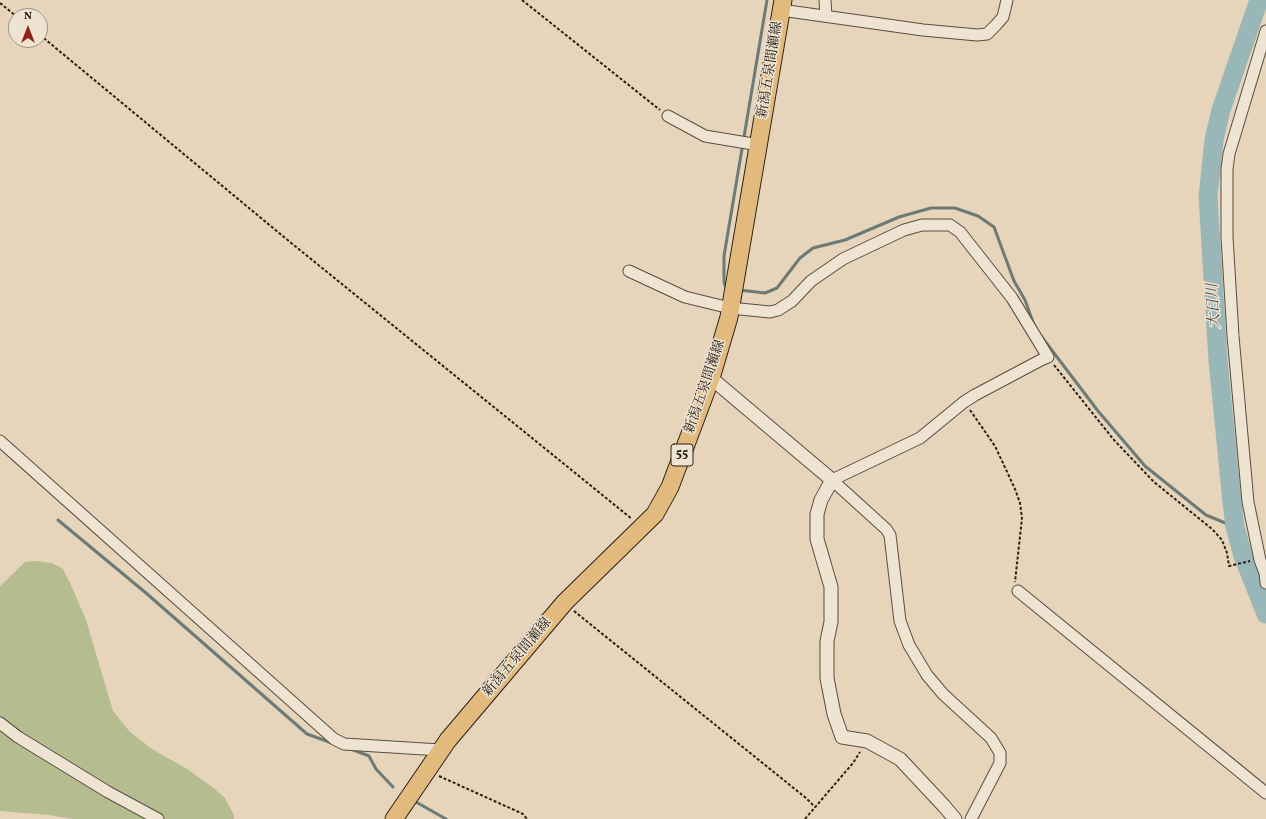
<!DOCTYPE html>
<meta charset="utf-8">
<style>
body{margin:0}
#map{position:relative;width:1266px;height:819px;overflow:hidden;background:#e6d5ba;font-family:Vollkorn,serif}
canvas{display:block}
.north{position:absolute;left:8px;top:8px;width:40px;height:40px;box-sizing:border-box;background:#efe4d2;border:1px solid #a09687;border-radius:50%;rotate:0deg;font-size:11px;font-weight:700;line-height:16px;text-align:center;color:#292016}
.north::after{content:'';display:block;margin:auto;width:14px;height:18px;background:#8f2418;clip-path:polygon(50% 0,100% 100%,50% 72%,0 100%)}
</style>
<div id="map">
<canvas width="1266" height="819"></canvas>
<div class="north">N</div>
</div>
<script>
const ctx = document.querySelector('canvas').getContext('2d');
ctx.lineJoin = 'round';
function paint(path, color) { ctx.fillStyle = color; ctx.fill(path, 'evenodd'); }
const poly = rows => new Path2D(rows.map(r => 'M' + r).join(''));
function stroke(path, color, width, dash) { ctx.strokeStyle = color; ctx.lineWidth = width; ctx.lineCap = dash ? 'butt' : 'round'; ctx.setLineDash(dash || []); ctx.stroke(path); }
function label(font, color, halo, rows, align = 'center') {
  ctx.font = font + ' Vollkorn,"Noto Serif JP",serif'; ctx.lineWidth = 3; ctx.setLineDash([]); ctx.textBaseline = 'middle'; ctx.strokeStyle = halo; ctx.fillStyle = color; for (const [text, x, y, turn = 0] of rows) {
    ctx.save(); ctx.translate(x, y); ctx.rotate((+turn || 0) * Math.PI / 180); ctx.textAlign = isNaN(turn) ? turn : align; if (halo) ctx.strokeText(text, 0, 0); ctx.fillText(text, 0, 0); ctx.restore();
  }
}
const green = poly([
 [36,561,52,563,63,569,71,585,86,620,113,711,130,732,152,749,187,769,211,786,225,798,234,815,234,819,73,819,49,815,0,811,0,586,25,562]
]);
const stream = poly([
 [727,288,726,288,724,282,724,256,767,0],
 [739,290,765,293,777,288,800,258,813,248,845,240,899,217,931,208,955,208,978,216,994,227,1014,281,1025,300,1034,325],
 [1041,336,1098,411,1145,466,1206,515,1235,527],
 [58,520,146,593,307,734,332,743],
 [351,749,369,756,376,769,393,787],
 [416,802,446,819]
]);
const river = poly([
 [1259,0,1221,110,1214,140,1208,197,1218,360,1232,502,1235,527,1243,556,1266,614]
]);
const path = poly([
 [522,0,660,110],
 [0,3,16,16],
 [40,35,290,242,632,519],
 [1054,365,1114,440,1154,482,1212,529,1222,540,1227,553,1229,566,1250,561],
 [970,410,995,446,1015,489,1020,503,1022,518,1015,582],
 [574,611,806,798,815,807],
 [439,776,523,814,527,819],
 [805,819,853,763,860,752]
]);
const minor = poly([
 [825,0,826,16],
 [781,10,923,30,977,35,987,34,996,25,1003,17,1007,0],
 [1266,31,1229,154,1227,169,1227,237,1233,336,1248,502,1260,560,1265,573,1266,583],
 [668,116,705,136,759,145],
 [629,271,685,297,730,308,770,312,778,310,792,301,811,281,843,259,866,248,904,230,922,225,950,225,960,232,1012,298,1048,357,1041,360,975,395,964,402,920,438,832,480,886,529,890,535,900,621,909,645,927,675,943,694,991,738,1000,753,1000,763,971,819],
 [0,441,334,739,344,744,440,750],
 [1018,591,1266,793],
 [0,723,18,737,108,792,158,819]
]);
const tertiary = poly([
 [711,378,832,480,821,500,817,514,817,539,831,587,831,622,827,641,827,678,834,714,842,737,867,741,900,759,944,806,955,819]
]);
const primary = poly([
 [394,819,448,740,565,602,655,514,670,487,711,378,729,317,783,0]
]);
const shields = [
 [682,455,22]
];
const shieldNames = [
 ["55",682,455]
];
const streetNames = [
 ["新潟五泉間瀬線",771,70,-81],
 ["新潟五泉間瀬線",706,387,-71],
 ["新潟五泉間瀬線",518,658,-50]
];
const waterNames = [
 ["大日川",1215,306,-93]
];
paint(green, '#b5bd90');
stroke(stream, '#6c7b77', 3);
stroke(river, '#99b7b8', 19);
stroke(minor, '#584d3f', 13);
stroke(tertiary, '#584d3f', 15);
stroke(primary, '#292016', 19);
stroke(path, '#292016', 2, [3, 2]);
stroke(minor, '#efe4d2', 11);
stroke(tertiary, '#efe4d2', 13);
stroke(primary, '#e3ba7d', 17);
for (const [x, y, w] of shields) { const box = new Path2D(); box.roundRect(x - w / 2, y - 11, w, 22, 3); ctx.fillStyle = '#efe4d2'; ctx.fill(box); stroke(box, '#292016', 1); }
label('bold 13px', '#292016', null, shieldNames);
label('14px', '#292016', '#efe4d2', streetNames);
label('italic 15px', '#4b4d47', '#efe4d2', waterNames);
</script>
